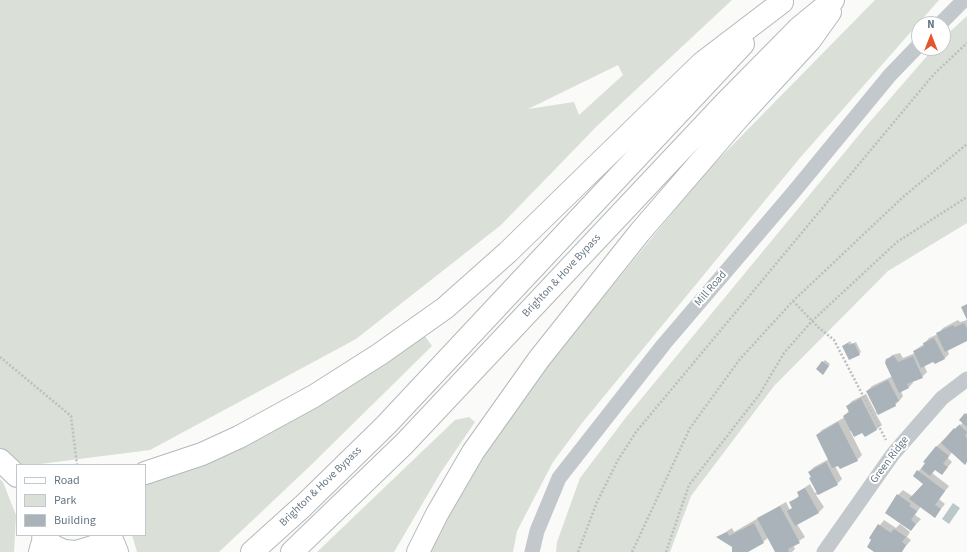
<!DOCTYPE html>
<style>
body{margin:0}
#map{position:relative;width:967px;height:552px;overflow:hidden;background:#fafaf8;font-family:"Source Sans 3",sans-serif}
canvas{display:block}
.legend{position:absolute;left:16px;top:464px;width:130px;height:72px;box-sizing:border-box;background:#fff;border:1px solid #c1c8cd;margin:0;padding:5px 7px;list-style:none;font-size:12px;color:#657683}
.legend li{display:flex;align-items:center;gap:8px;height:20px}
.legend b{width:20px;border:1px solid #c1c8cd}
.north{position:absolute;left:911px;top:16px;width:40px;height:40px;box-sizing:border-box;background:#fff;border:1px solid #c1c8cd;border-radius:50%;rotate:0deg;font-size:11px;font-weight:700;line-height:16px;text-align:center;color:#657683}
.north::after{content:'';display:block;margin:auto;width:14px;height:18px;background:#e4572e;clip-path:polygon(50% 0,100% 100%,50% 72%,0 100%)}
</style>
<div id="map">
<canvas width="967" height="552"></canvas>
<ul class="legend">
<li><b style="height:5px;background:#fff"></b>Road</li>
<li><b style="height:11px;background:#dadfd7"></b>Park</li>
<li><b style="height:11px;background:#aab3b9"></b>Building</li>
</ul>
<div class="north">N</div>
</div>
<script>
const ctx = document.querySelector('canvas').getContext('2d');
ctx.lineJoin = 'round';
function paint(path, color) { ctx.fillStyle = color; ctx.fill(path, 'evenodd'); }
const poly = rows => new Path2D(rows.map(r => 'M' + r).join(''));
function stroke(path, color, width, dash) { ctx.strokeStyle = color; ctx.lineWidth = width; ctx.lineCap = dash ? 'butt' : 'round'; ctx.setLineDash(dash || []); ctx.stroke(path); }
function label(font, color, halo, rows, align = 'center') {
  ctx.font = font + ' "Source Sans 3",sans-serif'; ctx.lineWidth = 4; ctx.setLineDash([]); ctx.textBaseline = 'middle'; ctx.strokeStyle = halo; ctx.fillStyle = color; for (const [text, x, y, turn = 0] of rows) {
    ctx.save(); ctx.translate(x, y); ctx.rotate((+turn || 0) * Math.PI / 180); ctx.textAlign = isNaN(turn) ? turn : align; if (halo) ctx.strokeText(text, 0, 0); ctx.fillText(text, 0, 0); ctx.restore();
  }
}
const green = poly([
 [0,0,732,0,597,126,501,225,356,339,150,450,32,465,22,465,0,449],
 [618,65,623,75,579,115,574,102,528,109],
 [875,0,939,0,799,159,582,423,553,462,517,531,513,552,429,552,437,532,489,444,564,345,705,173],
 [967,16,967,223,888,271,774,386,691,496,670,552,556,552,557,542,580,478,627,416,868,124,934,48,943,48,943,38],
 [422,332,432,346,310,466,219,552,137,552,132,535,145,535,146,484,227,452],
 [469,417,475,422,441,472,394,552,317,552,455,420],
 [0,479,3,482,16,515,14,552,0,552]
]);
const water = poly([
 [953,503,960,508,949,524,942,519]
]);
const shadow = poly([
 [958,320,960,322,967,320,967,340,947,349,949,354,944,359,933,360,924,365,927,372,922,377,912,381,913,383,908,388,901,391,903,396,900,400,895,405,876,414,882,425,877,429,865,436,863,432,850,431,862,455,857,460,835,466,842,479,837,484,816,495,824,507,819,512,797,524,805,537,793,545,795,549,792,552,776,552,769,537,763,542,746,552,732,552,733,546,718,537,732,528,734,532,786,502,790,510,793,507,790,503,800,495,798,492,810,484,815,493,817,492,809,472,814,467,829,459,817,435,822,430,845,417,844,416,849,411,847,406,852,401,866,394,876,413,877,412,867,391,872,386,893,376,887,360,892,355,900,353,903,358,915,353,914,351,924,344,929,338,938,334,943,328],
 [850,341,852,344,856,342,861,352,859,354,843,346],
 [825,360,830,364,825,371,823,362],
 [967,413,967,461,952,452,948,458,952,462,946,469,941,474,935,469,932,473,949,486,939,499,945,504,935,516,921,506,915,515,921,519,911,530,898,495,903,490,912,496,925,483,914,476,926,463,925,462,937,446,960,424,961,425,963,422,960,420],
 [884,520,896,528,900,524,910,532,907,537,911,540,901,552,876,552,873,540,870,538]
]);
const building = poly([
 [967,304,967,320,961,307],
 [964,323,967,328,967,341,945,352,936,333,953,325,955,327],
 [934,338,945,359,935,364,933,362,921,368,913,351,924,346,923,343],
 [848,343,849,345,854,343,860,355,849,360,842,346],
 [893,356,895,357,898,362,913,356,923,378,907,384,909,388,899,393,885,363,886,359],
 [822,361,829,366,823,375,816,369],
 [888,380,899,401,895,403,896,406,878,415,866,391],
 [861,398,877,430,865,437,862,433,854,437,843,416,849,412,846,406],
 [965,413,967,415,967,427,959,420],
 [838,422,858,461,840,469,838,466,832,468,816,435],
 [959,425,967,432,965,436,967,438,967,462,965,465,941,443,954,428,955,429],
 [936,446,949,456,943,464,948,467,942,475,935,470,930,476,921,469,925,463,923,462],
 [826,462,838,485,818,495,809,478,811,477,808,472],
 [917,470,945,491,935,505,941,509,935,518,909,499,923,484,913,476],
 [805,488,819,513,795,526,787,511,792,508,789,502,799,497,797,492],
 [897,494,911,504,909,506,917,511,911,520,916,524,911,531,885,513],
 [780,506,800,543,788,549,789,552,775,552,757,518],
 [754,523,764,543,748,552,732,552,732,547,716,537,727,532,729,536],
 [878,524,891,533,894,529,906,537,902,542,906,545,902,552,874,552,867,547,871,540,869,538]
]);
const path = poly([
 [793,301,819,328,834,340,886,440],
 [0,357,71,416,77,465],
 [578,552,597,502,618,460,636,432,934,74,967,43],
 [632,552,690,428,740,359,793,301,903,197,967,144],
 [666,552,689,485,759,395,784,353,812,321,897,242,967,197]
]);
const street = poly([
 [940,24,964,0],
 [532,552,537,531,559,478,664,344,792,194,890,75,919,45],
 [824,552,893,454,942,398,967,379]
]);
const secondary = poly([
 [0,460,17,476]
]);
const primary = poly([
 [43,535,53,546,64,551,76,552],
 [110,535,117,552],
 [76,552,96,546,106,535]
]);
const highway = poly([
 [145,473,202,454,239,437,314,396,380,354,445,308,508,252,702,63,782,2],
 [40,552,44,538],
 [252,552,303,506,386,425,743,44],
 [292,552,404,444,724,104,799,28,833,0],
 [418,552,437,514,473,452,539,359,640,232,740,116,810,40,830,12]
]);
const streetNames = [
 ["Brighton & Hove Bypass",562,276,-47],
 ["Mill Road",711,289,-49],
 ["Green Ridge",890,460,-53],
 ["Brighton & Hove Bypass",321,487,-44]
];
paint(green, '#dadfd7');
paint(water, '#bbc7cb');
paint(shadow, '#0003');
paint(building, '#aab3b9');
stroke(secondary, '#b3babf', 24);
stroke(primary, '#b5babe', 24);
stroke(highway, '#b4b9bd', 24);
stroke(path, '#bbbfc2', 2.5, [2, 2]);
stroke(street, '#c3c8cc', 15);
stroke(secondary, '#fff', 22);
stroke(primary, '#fff', 22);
stroke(highway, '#fff', 22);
label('11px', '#657683', '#fff', streetNames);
</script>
